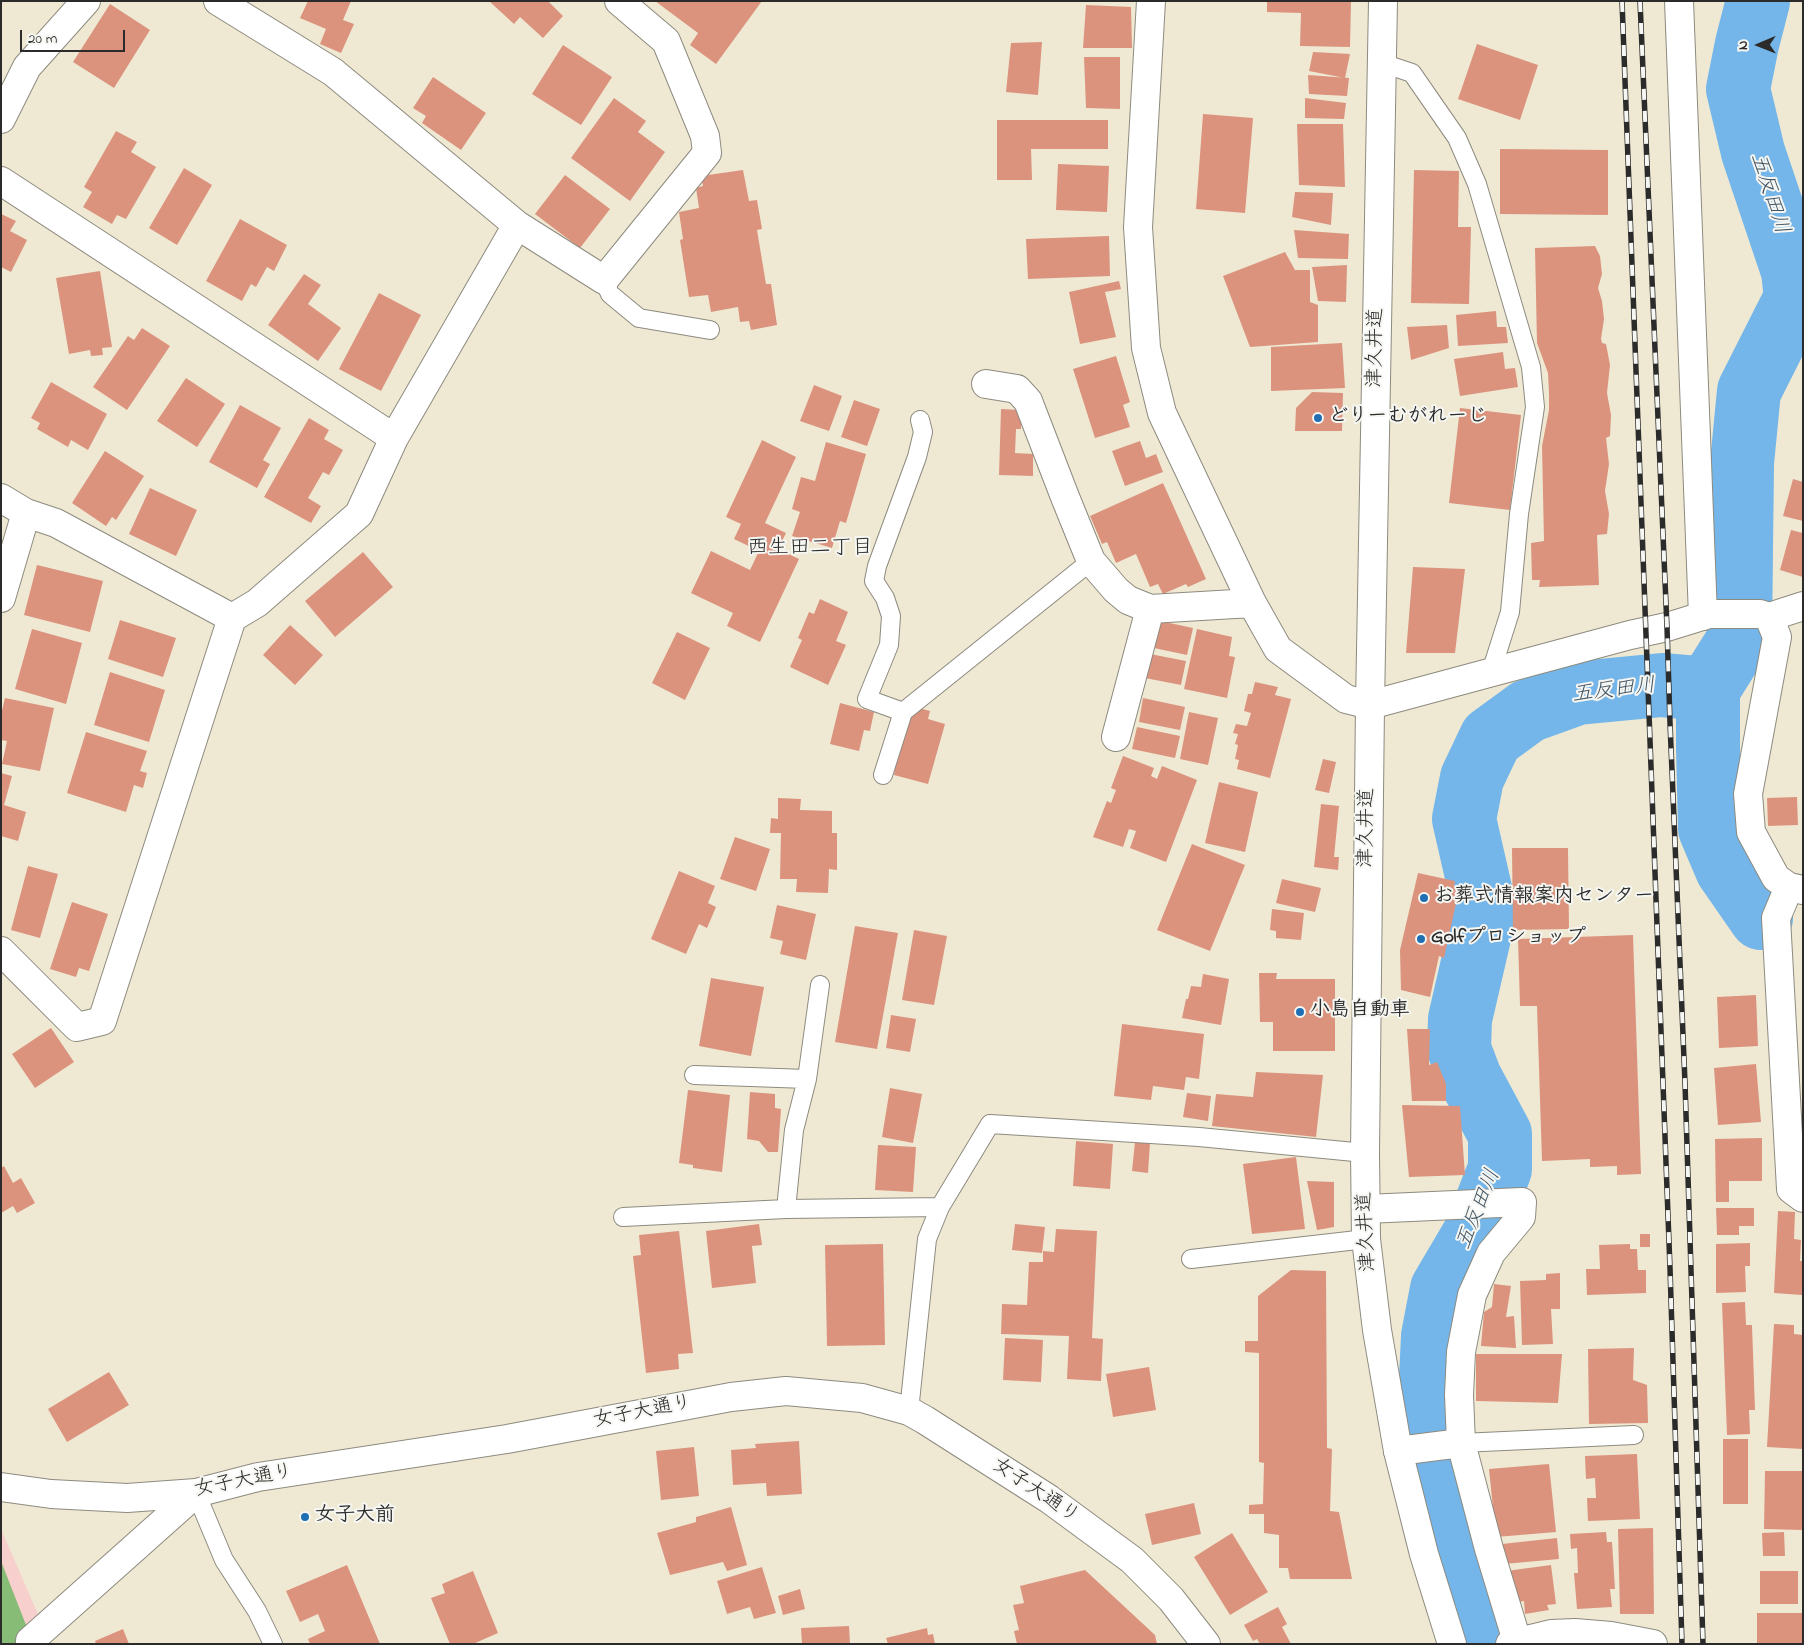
<!DOCTYPE html>
<meta charset="utf-8">
<style>
body{margin:0}
#map{position:relative;width:1804px;height:1645px;overflow:hidden;background:#efe9d3;font-family:"Indie Flower",sans-serif}
canvas{display:block}
.frame{position:absolute;inset:0;border:2px solid #2b2b2b;pointer-events:none}
.north{position:absolute;left:1734px;top:20px;width:50px;height:50px;-webkit-text-stroke:4px #f6f6f2;paint-order:stroke;rotate:269deg;font-size:14px;font-weight:700;line-height:20px;text-align:center;color:#2b2b2b}
.north::after{content:'';display:block;margin:auto;width:18px;height:22px;background:#2b2b2b;clip-path:polygon(50% 0,100% 100%,50% 72%,0 100%)}
.scale{position:absolute;left:20px;top:30px;width:105px;height:22px;box-sizing:border-box;border:2px solid #2b2b2b;border-top:0;padding-left:6px;font-size:15px;line-height:18px;white-space:nowrap;color:#2b2b2b;-webkit-text-stroke:4px #f6f6f2;paint-order:stroke}
</style>
<div id="map">
<canvas width="1804" height="1645"></canvas>
<div class="frame"></div>
<div class="north">N</div>
<div class="scale">20 m</div>
</div>
<script>
const ctx = document.querySelector('canvas').getContext('2d');
ctx.lineJoin = 'round';
function paint(path, color) { ctx.fillStyle = color; ctx.fill(path, 'evenodd'); }
const poly = rows => new Path2D(rows.map(r => 'M' + r).join(''));
function stroke(path, color, width, dash) { ctx.strokeStyle = color; ctx.lineWidth = width; ctx.lineCap = dash ? 'butt' : 'round'; ctx.setLineDash(dash || []); ctx.stroke(path); }
function label(font, color, halo, rows, align = 'center') {
  ctx.font = font + ' "Indie Flower","Klee One",sans-serif'; ctx.lineWidth = 4; ctx.setLineDash([]); ctx.textBaseline = 'middle'; ctx.strokeStyle = halo; ctx.fillStyle = color; for (const [text, x, y, turn = 0] of rows) {
    ctx.save(); ctx.translate(x, y); ctx.rotate((+turn || 0) * Math.PI / 180); ctx.textAlign = isNaN(turn) ? turn : align; if (halo) ctx.strokeText(text, 0, 0); ctx.fillText(text, 0, 0); ctx.restore();
  }
}
const built = poly([
 [1,1529,51,1644,1,1644]
]);
const forest = poly([
 [1,1561,26,1625,22,1644,1,1644]
]);
const river = poly([
 [1708,689,1708,747,1710,829,1727,869,1761,918],
 [1496,1644,1452,1521,1440,1464,1431,1378,1433,1336,1442,1289,1475,1233,1500,1169,1500,1134,1470,1078,1459,1049,1460,1019,1485,911,1464,819,1472,778,1491,738,1528,711,1578,693,1662,685,1708,689,1740,638,1742,463,1749,391,1796,298,1793,271,1753,152,1738,89,1747,44,1758,1]
]);
const building = poly([
 [308,1,351,1,343,20,354,24,341,53,320,44,326,29,300,18],
 [489,1,548,1,563,16,543,38,520,17,514,24],
 [655,1,762,1,716,64,690,45,698,33],
 [1267,1,1351,1,1350,47,1300,46,1301,13,1267,12],
 [110,4,150,30,114,88,73,62],
 [1086,5,1131,7,1132,48,1083,48],
 [1042,42,1038,95,1006,92,1011,43],
 [1477,44,1538,65,1520,120,1458,99],
 [563,45,612,77,581,125,532,94],
 [1313,52,1350,54,1345,78,1309,71],
 [1084,57,1120,57,1120,109,1086,108],
 [1308,75,1349,78,1347,96,1309,94],
 [433,77,486,113,461,150,422,123,426,116,413,108],
 [614,98,646,121,638,132,665,152,630,201,571,158],
 [1305,98,1346,103,1344,119,1305,118],
 [1203,114,1253,118,1245,213,1196,209],
 [997,120,1108,120,1108,149,1031,149,1032,180,997,180],
 [1297,124,1343,124,1345,187,1299,185],
 [116,131,137,142,131,152,156,167,126,219,117,215,112,224,83,207,92,192,84,187],
 [1500,149,1608,150,1608,215,1500,214],
 [1058,164,1109,166,1107,212,1056,210],
 [184,168,212,185,177,245,149,228],
 [743,170,749,201,757,200,762,229,757,230,766,284,771,284,777,325,751,330,749,321,740,322,738,307,711,312,708,295,689,297,680,240,683,239,679,212,699,208,696,188,703,186,701,176],
 [1414,170,1459,171,1458,227,1471,227,1469,304,1411,303],
 [565,175,610,209,580,248,535,214],
 [1295,192,1333,193,1331,225,1292,217],
 [1,214,16,221,10,231,27,240,11,272,1,267],
 [240,219,287,245,274,271,267,267,256,287,251,284,242,301,206,281],
 [1294,230,1349,234,1348,259,1298,258],
 [1109,236,1110,276,1028,279,1026,239],
 [1595,246,1600,256,1602,274,1598,288,1602,301,1604,319,1601,339,1602,343,1606,344,1610,365,1607,393,1611,415,1610,436,1606,438,1609,464,1605,491,1609,514,1607,534,1597,535,1599,585,1539,587,1540,580,1532,580,1531,543,1544,541,1542,446,1549,410,1549,393,1548,373,1537,343,1535,248],
 [1285,252,1295,270,1310,270,1310,302,1318,305,1318,342,1250,347,1223,276],
 [1347,265,1346,302,1318,301,1312,267],
 [100,271,112,347,102,348,103,355,91,356,90,350,69,354,56,278],
 [304,274,321,285,308,304,341,328,318,361,268,325],
 [1119,281,1121,289,1105,292,1116,337,1080,344,1069,292],
 [379,293,421,315,381,391,339,369],
 [1496,311,1497,327,1506,327,1508,343,1458,346,1456,315],
 [1447,325,1449,348,1411,360,1407,327],
 [142,328,170,346,127,410,93,387,128,336,134,340],
 [1342,343,1345,388,1271,391,1271,347],
 [1503,352,1505,369,1515,368,1518,387,1460,396,1454,359],
 [1116,356,1130,402,1123,405,1130,427,1095,438,1073,369],
 [186,378,225,404,197,447,157,421],
 [51,382,107,414,88,450,71,440,68,447,37,429,40,423,31,418],
 [814,385,842,396,829,431,800,421],
 [1312,392,1343,393,1342,431,1295,431,1296,408],
 [854,400,880,409,867,446,841,437],
 [240,405,281,428,263,460,270,464,257,488,209,462],
 [1460,408,1521,415,1510,510,1449,503],
 [1001,409,1021,410,1021,429,1016,429,1015,453,1033,454,1033,476,999,475],
 [309,418,329,430,324,439,343,450,329,475,323,472,308,498,321,506,311,523,264,497],
 [762,440,796,457,765,523,786,533,778,549,799,559,760,642,727,626,733,613,691,593,711,551,750,570,759,551,734,539,741,524,726,517],
 [1140,441,1146,458,1156,454,1163,472,1125,486,1112,451],
 [826,442,866,454,846,523,840,521,832,548,792,536,800,512,792,509,801,477,815,481],
 [105,451,144,476,116,520,112,517,106,526,72,503],
 [1793,479,1803,482,1803,521,1783,516],
 [1163,483,1206,579,1188,587,1186,584,1163,594,1158,584,1150,587,1136,554,1116,563,1107,542,1102,544,1090,516],
 [150,488,197,510,176,556,129,534],
 [1791,530,1803,533,1803,577,1780,570],
 [363,552,393,587,335,637,305,601],
 [37,565,103,581,90,632,24,615],
 [1413,567,1465,569,1455,653,1406,653],
 [820,599,848,612,836,641,846,645,828,685,790,667,802,640,798,638,809,612,814,614],
 [120,620,176,638,163,677,108,659],
 [1160,621,1193,628,1187,655,1154,648],
 [290,625,323,655,295,685,263,655],
 [32,629,82,643,66,704,15,689],
 [1197,629,1232,637,1229,656,1235,657,1227,698,1184,689],
 [677,632,710,648,685,700,652,683],
 [1150,654,1186,661,1181,685,1145,678],
 [110,672,165,690,149,742,94,725],
 [1255,682,1278,687,1275,695,1291,699,1270,778,1237,769,1239,760,1235,759,1238,745,1235,744,1238,734,1233,733,1236,724,1247,726,1251,713,1244,711,1248,694,1252,694],
 [5,698,54,708,40,771,2,764,7,741,1,740,1,715],
 [1143,698,1185,707,1180,730,1139,722],
 [840,703,874,712,870,731,864,730,859,751,830,744],
 [915,707,930,711,928,719,945,724,928,784,894,775,896,763,892,761,905,713],
 [1189,712,1218,718,1208,765,1180,759],
 [1137,727,1180,736,1175,758,1132,749],
 [86,732,147,751,140,771,147,773,143,788,134,785,126,812,67,793],
 [1123,756,1154,768,1151,776,1157,779,1162,766,1197,780,1166,862,1130,848,1136,831,1129,829,1123,847,1093,837,1107,801,1111,803,1116,790,1111,788],
 [1323,759,1336,762,1329,793,1315,790],
 [1,773,12,776,4,805,26,812,18,841,1,836],
 [1219,782,1258,792,1245,852,1205,843],
 [1797,797,1798,825,1768,826,1767,798],
 [778,798,801,799,800,810,832,811,832,833,837,833,837,870,829,869,828,893,796,892,797,879,780,879,781,833,770,833,771,818,778,819],
 [1321,804,1339,806,1334,857,1339,857,1338,870,1314,867],
 [735,837,770,849,756,891,720,879],
 [1192,844,1245,865,1210,951,1157,930],
 [1512,848,1568,848,1569,929,1513,930],
 [28,866,58,874,40,938,11,930],
 [679,871,715,886,708,903,716,907,707,928,699,924,686,954,651,939],
 [1418,873,1455,881,1454,888,1459,890,1444,958,1439,956,1430,997,1401,990,1400,950],
 [1282,879,1321,888,1315,912,1276,903],
 [72,902,108,914,89,971,79,968,76,977,50,969],
 [777,905,816,914,806,960,780,954,783,941,770,938],
 [1272,909,1304,913,1301,940,1276,938,1276,931,1270,930],
 [855,926,898,933,877,1049,835,1042],
 [914,930,947,936,934,1005,902,1000],
 [1633,935,1641,1174,1617,1175,1617,1166,1590,1167,1590,1159,1542,1161,1537,1006,1520,1006,1518,939],
 [1259,973,1277,973,1276,979,1335,979,1335,1051,1273,1051,1273,1022,1260,1022],
 [1203,974,1229,979,1221,1025,1182,1018,1186,999,1188,999,1191,986,1201,987],
 [711,978,764,987,751,1056,699,1046],
 [1756,995,1758,1046,1719,1048,1717,997],
 [891,1015,916,1019,910,1052,886,1048],
 [1122,1024,1204,1034,1199,1079,1186,1077,1184,1090,1153,1086,1151,1100,1114,1096],
 [51,1028,74,1062,35,1088,12,1054],
 [1407,1029,1430,1029,1429,1065,1437,1062,1446,1084,1446,1101,1412,1101],
 [1756,1064,1761,1122,1718,1125,1714,1068],
 [1256,1072,1323,1075,1316,1137,1212,1126,1216,1094,1253,1097],
 [890,1088,922,1094,913,1143,882,1137],
 [688,1090,730,1095,722,1172,693,1168,693,1165,679,1163],
 [750,1092,775,1094,775,1108,781,1109,778,1152,768,1152,759,1141,747,1139],
 [1187,1093,1211,1096,1208,1121,1183,1117],
 [1402,1105,1460,1106,1465,1175,1409,1177],
 [1762,1138,1762,1181,1729,1181,1729,1202,1716,1202,1715,1139],
 [1076,1141,1113,1144,1110,1189,1073,1186],
 [1135,1142,1150,1143,1148,1173,1132,1171],
 [878,1145,916,1147,913,1192,875,1190],
 [1296,1157,1305,1229,1252,1234,1243,1164],
 [4,1166,13,1183,21,1178,35,1203,17,1213,13,1206,1,1213,1,1168],
 [1307,1181,1334,1182,1334,1227,1317,1230],
 [1716,1208,1754,1208,1754,1226,1739,1226,1739,1235,1717,1235],
 [1778,1211,1795,1212,1794,1239,1801,1240,1800,1261,1803,1261,1802,1295,1774,1293],
 [759,1224,762,1245,752,1246,756,1283,712,1288,706,1231],
 [1015,1224,1045,1227,1042,1253,1012,1250],
 [1056,1229,1097,1231,1092,1338,1103,1339,1101,1381,1067,1379,1069,1336,1001,1334,1002,1304,1027,1305,1029,1262,1043,1262,1043,1251,1054,1252],
 [679,1231,693,1353,678,1354,679,1369,646,1373,633,1256,641,1255,639,1235],
 [1640,1234,1650,1234,1650,1247,1640,1247],
 [1750,1243,1750,1266,1745,1266,1746,1292,1716,1293,1716,1244],
 [883,1244,885,1345,827,1346,825,1245],
 [1630,1244,1630,1249,1637,1249,1638,1270,1646,1270,1646,1293,1587,1295,1586,1269,1600,1269,1599,1245],
 [1291,1270,1326,1271,1327,1448,1332,1449,1330,1511,1339,1512,1352,1579,1290,1579,1288,1568,1279,1568,1279,1535,1264,1533,1264,1514,1249,1514,1249,1505,1263,1504,1264,1463,1259,1462,1259,1353,1245,1352,1245,1341,1258,1341,1258,1296],
 [1560,1273,1560,1309,1551,1309,1553,1344,1522,1345,1520,1281,1546,1280,1546,1274],
 [1494,1284,1511,1286,1506,1317,1514,1316,1516,1348,1481,1346,1484,1312,1492,1307],
 [1745,1302,1746,1325,1752,1325,1755,1410,1749,1410,1750,1434,1727,1435,1722,1303],
 [1774,1324,1794,1325,1794,1334,1803,1335,1803,1449,1767,1447],
 [1005,1338,1043,1340,1041,1382,1003,1380],
 [1634,1348,1633,1380,1647,1385,1648,1423,1589,1424,1588,1349],
 [1476,1354,1562,1354,1558,1403,1476,1401],
 [1149,1367,1156,1410,1113,1417,1106,1374],
 [109,1372,129,1405,67,1442,48,1409],
 [1723,1439,1748,1439,1748,1504,1723,1504],
 [799,1441,802,1494,767,1496,766,1483,733,1485,731,1450,756,1448,755,1444],
 [694,1447,699,1496,661,1500,656,1451],
 [1637,1454,1640,1519,1588,1521,1587,1498,1596,1498,1595,1478,1586,1479,1585,1456],
 [1549,1464,1556,1532,1496,1537,1489,1469],
 [1765,1471,1803,1471,1803,1530,1764,1529],
 [1194,1503,1201,1534,1152,1545,1145,1514],
 [731,1507,747,1565,727,1571,723,1562,670,1575,657,1533,696,1522,696,1517],
 [1653,1528,1654,1614,1620,1614,1618,1529],
 [1606,1532,1607,1542,1612,1542,1615,1589,1610,1589,1612,1607,1577,1609,1574,1573,1578,1573,1577,1548,1571,1549,1570,1534],
 [1784,1532,1785,1556,1763,1556,1762,1533],
 [1232,1533,1268,1592,1230,1615,1194,1557],
 [1557,1538,1559,1559,1504,1564,1502,1544],
 [347,1565,380,1644,310,1644,308,1639,325,1631,318,1614,300,1622,286,1591],
 [1551,1565,1556,1604,1547,1605,1549,1610,1525,1614,1524,1601,1518,1602,1515,1583,1508,1583,1506,1571],
 [762,1567,776,1613,754,1619,750,1607,727,1614,717,1581],
 [1085,1570,1155,1635,1157,1644,1017,1644,1014,1631,1019,1630,1013,1605,1024,1603,1020,1586],
 [473,1571,498,1633,473,1644,450,1644,431,1598,445,1593,442,1584],
 [1760,1571,1798,1571,1798,1604,1760,1604],
 [800,1589,805,1609,783,1615,778,1596],
 [1278,1607,1287,1624,1282,1627,1291,1644,1260,1644,1257,1639,1253,1641,1244,1625],
 [1757,1613,1803,1613,1803,1643,1757,1643],
 [849,1626,850,1644,802,1644,801,1628],
 [927,1628,928,1635,933,1634,935,1644,888,1644,886,1638],
 [123,1629,129,1644,96,1644,95,1641]
]);
const service = poly([
 [1382,63,1412,73,1457,138,1477,184,1531,367,1535,407,1519,514,1510,612,1491,672],
 [604,280,610,294,639,318,710,330],
 [903,712,867,699,889,645,891,616,885,598,874,581,877,566,917,457,923,432,920,420],
 [883,775,903,712,1091,561],
 [694,1075,807,1079],
 [786,1209,794,1130,807,1079,820,985],
 [623,1217,786,1209,940,1207],
 [1191,1259,1366,1239],
 [909,1411,927,1239,940,1207,990,1124,1199,1137,1365,1153],
 [1461,1443,1634,1435],
 [196,1493,224,1560,257,1611,273,1644]
]);
const minor = poly([
 [218,1,333,72,517,225,604,280,707,153,705,136,666,41,619,1],
 [1151,1,1138,227,1146,348,1162,413,1252,603,1278,649,1346,699,1370,705],
 [1679,1,1703,616],
 [1,119,27,67,86,1],
 [1,181,394,438],
 [986,384,1017,389,1028,401,1065,497,1091,561,1116,590,1128,600,1150,609,1252,603],
 [1,498,26,513,56,523,232,618],
 [1,598,26,513],
 [1769,617,1803,606],
 [1116,737,1150,609],
 [1789,887,1776,918,1791,1189,1803,1198],
 [1,951,77,1027,102,1021,232,618,257,603,359,514,394,438,517,225],
 [1366,1209,1522,1202,1521,1217,1491,1253,1472,1295,1461,1352,1459,1395,1461,1443,1489,1549,1517,1641],
 [1398,1451,1461,1443],
 [30,1641,196,1493],
 [1510,1644,1551,1634,1575,1633,1611,1636,1653,1644]
]);
const tertiary = poly([
 [1370,705,1630,635,1667,627,1709,614,1760,614,1769,617,1777,637,1748,794,1751,832,1776,878,1789,887,1803,890],
 [1,1487,51,1494,127,1498,196,1493,258,1477,507,1439,731,1397,786,1391,862,1398,909,1411,925,1420,1049,1499,1132,1560,1171,1599,1206,1644]
]);
const primary = poly([
 [1383,1,1370,705,1365,1153,1366,1239,1377,1330,1398,1451,1424,1554,1452,1644]
]);
const rail = poly([
 [1622,1,1670,1268,1682,1644],
 [1640,1,1667,627,1670,723,1685,1083,1703,1644]
]);
const markers = [
 [1318,418,5,"#1f6fb2"],
 [1424,898,5,"#1f6fb2"],
 [1421,939,5,"#1f6fb2"],
 [1300,1012,5,"#1f6fb2"],
 [305,1517,5,"#1f6fb2"]
];
const streetNames = [
 ["津久井道",1377,348,-89],
 ["津久井道",1368,828,-89],
 ["津久井道",1368,1232,-93],
 ["女子大通り",643,1413,-11],
 ["女子大通り",244,1482,-11],
 ["女子大通り",1035,1492,34]
];
const poiNames = [
 ["どりーむがれーじ",1328,418],
 ["お葬式情報案内センター",1434,898],
 ["Golfプロショップ",1431,939],
 ["小島自動車",1310,1012],
 ["女子大前",315,1517]
];
const waterNames = [
 ["五反田川",1768,194,72],
 ["五反田川",1614,692,-7],
 ["五反田川",1480,1210,-68]
];
const neighbourhoodNames = [
 ["西生田二丁目",810,550]
];
paint(built, '#f7d0cd');
paint(forest, '#86bc76');
stroke(river, '#74b6e9', 64);
paint(building, '#db937e');
stroke(service, '#8d8a7f', 20);
stroke(minor, '#8d8a7f', 30);
stroke(tertiary, '#8d8a7f', 30);
stroke(primary, '#8d8a7f', 30);
stroke(service, '#fff', 18);
stroke(minor, '#fff', 28);
stroke(tertiary, '#fff', 28);
stroke(primary, '#fff', 28);
stroke(rail, '#2b2b2b', 5.5);
stroke(rail, '#f6f6f2', 4, [11]);
for (const [x, y, r, color] of markers) { const dot = new Path2D(); dot.arc(x, y, r, 0, 2 * Math.PI); ctx.fillStyle = color; ctx.fill(dot); stroke(dot, '#f6f6f2', 2); }
label('20px', '#2b2b2b', '#f6f6f2', streetNames);
label('bold 20px', '#2b2b2b', '#f6f6f2', poiNames, 'left');
label('italic 21px', '#415564', '#f6f6f2', waterNames);
label('21px', '#2b2b2b', '#f6f6f2', neighbourhoodNames);
</script>
